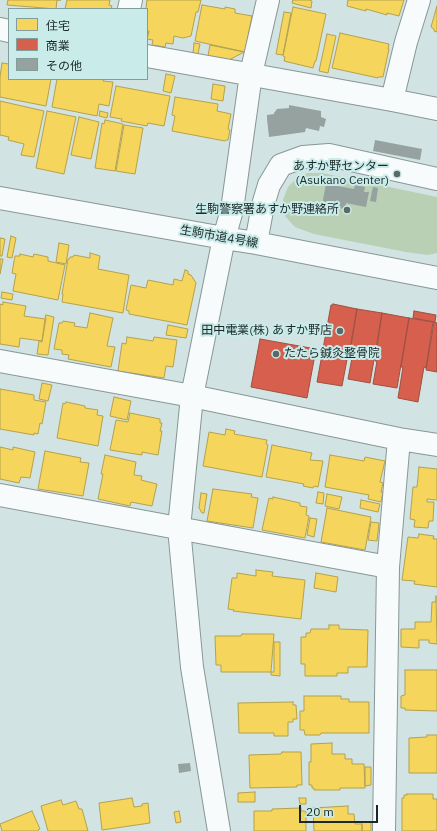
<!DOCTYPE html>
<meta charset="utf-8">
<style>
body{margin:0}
#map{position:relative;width:437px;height:831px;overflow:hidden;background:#d1e3e2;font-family:"IBM Plex Sans","Noto Sans JP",sans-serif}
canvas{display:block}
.legend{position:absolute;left:8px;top:8px;width:140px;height:72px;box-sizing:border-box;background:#c9ebe9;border:1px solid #839d9c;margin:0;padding:5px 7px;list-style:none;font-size:12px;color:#1b2828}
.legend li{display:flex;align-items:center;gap:8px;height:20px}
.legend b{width:20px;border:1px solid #839d9c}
.scale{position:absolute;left:299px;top:805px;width:79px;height:18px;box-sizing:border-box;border:2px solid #1b2828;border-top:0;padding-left:5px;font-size:12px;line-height:14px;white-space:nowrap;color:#1b2828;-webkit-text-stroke:3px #c9ebe9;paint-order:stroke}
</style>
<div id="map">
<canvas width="437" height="831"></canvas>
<ul class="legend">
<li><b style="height:11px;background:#f6d55c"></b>住宅</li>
<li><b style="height:11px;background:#d6604d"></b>商業</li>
<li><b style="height:11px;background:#95a29f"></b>その他</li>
</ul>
<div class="scale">20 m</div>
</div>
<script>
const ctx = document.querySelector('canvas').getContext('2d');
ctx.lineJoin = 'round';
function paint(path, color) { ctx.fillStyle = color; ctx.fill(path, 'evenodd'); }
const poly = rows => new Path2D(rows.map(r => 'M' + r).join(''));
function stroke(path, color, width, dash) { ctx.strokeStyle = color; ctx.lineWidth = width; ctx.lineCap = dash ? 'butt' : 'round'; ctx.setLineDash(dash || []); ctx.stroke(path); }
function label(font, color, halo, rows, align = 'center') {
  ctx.font = font + ' "IBM Plex Sans","Noto Sans JP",sans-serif'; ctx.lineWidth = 4; ctx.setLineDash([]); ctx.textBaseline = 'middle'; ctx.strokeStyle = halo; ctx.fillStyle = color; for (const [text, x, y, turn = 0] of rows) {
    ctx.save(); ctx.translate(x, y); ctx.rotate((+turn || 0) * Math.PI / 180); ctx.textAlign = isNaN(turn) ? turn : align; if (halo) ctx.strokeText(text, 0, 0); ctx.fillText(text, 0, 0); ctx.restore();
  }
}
const green = poly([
 [308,173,322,173,437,197,437,253,428,255,406,252,314,234,295,227,285,216,283,200,288,187,299,176]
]);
const homes = poly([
 [8,0,61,0,57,0,56,9,7,5,8,0],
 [67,0,110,0,109,5,112,6,111,9,65,9,67,0],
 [147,0,201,0,198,12,196,12,191,36,183,38,174,36,173,44,166,43,165,47,152,45,153,40,147,39,149,31,147,31,147,9,146,9,147,0],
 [293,0,309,0,312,1,311,8,292,3,293,0],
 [348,0,404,0,399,16,387,13,387,15,366,9,366,11,347,6,348,0],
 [202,5,225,9,225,7,235,9,235,13,252,16,245,52,195,41,202,5],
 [437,6,437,32,434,31,434,29,431,27,437,6],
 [293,7,326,14,316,61,315,61,313,68,284,61,285,57,283,56,293,7],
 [284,12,291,13,283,55,276,54,284,12],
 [340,33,389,44,388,49,389,49,383,77,378,77,378,78,332,68,340,33],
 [327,34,336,36,328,73,319,71,327,34],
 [194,43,200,44,198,54,193,53,194,43],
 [210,45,244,52,229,60,208,56,210,45],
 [2,63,9,64,9,79,51,79,46,106,0,97,0,77,2,63],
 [166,74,175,76,171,93,163,91,166,74],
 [57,79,104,79,103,81,113,82,109,106,99,104,97,116,52,107,57,79],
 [213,84,225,86,223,101,211,99,213,84],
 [116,86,170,96,164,126,148,123,147,126,121,121,122,119,110,117,116,86],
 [175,97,218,104,217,111,231,114,228,129,230,130,228,140,226,140,225,141,172,131,175,116,172,115,175,97],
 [0,101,44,111,34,157,21,155,24,144,8,140,9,137,0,135,0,101],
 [47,111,76,117,64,174,36,168,47,111],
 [100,111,108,113,107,118,99,116,100,111],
 [79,117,99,122,91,159,71,155,79,117],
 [105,120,123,124,115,171,95,168,102,123,104,124,105,120],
 [124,125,143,128,135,174,116,171,124,125],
 [11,236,16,238,12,258,7,257,11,236],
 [0,238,5,239,2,256,0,256,0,238],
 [59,243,69,245,66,264,56,262,59,243],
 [90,253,100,256,98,269,129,275,123,313,62,302,63,294,62,294,68,259,69,259,70,257,73,257,74,255,90,258,90,253],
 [20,254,33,257,34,254,48,257,48,261,65,265,58,300,13,291,16,274,12,273,15,256,20,256,20,254],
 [0,259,3,259,0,274,0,259],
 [185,270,188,271,188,274,191,275,196,283,187,325,129,314,129,311,126,310,131,285,146,288,148,280,173,285,174,279,182,281,185,270],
 [2,292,13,294,12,300,1,298,2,292],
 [3,302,26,306,24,316,45,319,42,341,20,338,19,347,0,344,0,304,3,305,3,302],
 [90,313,113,318,107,346,115,347,111,367,68,359,69,355,62,354,62,350,54,349,59,323,62,323,63,321,75,323,74,326,87,328,90,313],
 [46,315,54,317,48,355,37,354,39,341,42,342,46,318,45,318,46,315],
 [168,325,188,329,186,338,166,335,168,325],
 [127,337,153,341,154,337,177,340,173,367,166,366,164,378,118,371,122,343,126,344,127,337],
 [42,383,52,385,48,401,39,399,42,383],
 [0,389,34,395,34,400,46,402,42,424,40,423,38,434,34,433,34,435,0,429,0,389],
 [114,397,131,401,127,420,110,416,114,397],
 [66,402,85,406,85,408,98,410,97,415,103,416,98,446,57,438,63,403,65,404,66,402],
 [130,413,160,419,160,423,162,423,160,431,162,431,158,455,142,452,142,455,110,450,116,420,128,422,130,413],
 [226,429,235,431,234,434,267,440,266,444,268,445,262,477,203,466,209,432,225,435,226,429],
 [272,445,312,453,310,460,323,461,318,487,314,486,313,488,303,486,304,484,266,477,272,445],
 [0,447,13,450,13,447,35,452,30,478,21,477,19,483,0,479,0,447],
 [45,451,81,458,80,462,89,463,83,496,38,489,45,451],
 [105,455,136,462,134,475,142,476,141,480,157,484,152,506,131,502,130,506,98,499,103,474,101,474,105,455],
 [330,455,364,461,365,457,385,461,380,482,383,483,381,492,383,492,381,502,368,499,369,495,325,487,330,455],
 [419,467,437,469,437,500,427,499,427,502,434,502,433,521,429,521,428,528,414,527,415,520,410,519,413,487,417,487,419,467],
 [213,489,252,494,251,497,258,498,253,528,207,521,213,489],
 [318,492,324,493,323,504,316,503,318,492],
 [201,493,207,494,204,513,202,513,199,508,201,493],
 [327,494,342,497,339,509,325,506,327,494],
 [273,497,300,503,300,506,307,507,306,515,309,516,305,538,262,530,269,498,273,499,273,497],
 [361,500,380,504,378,512,360,508,361,500],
 [327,508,371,517,365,550,321,542,327,508],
 [310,518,317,519,314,537,307,535,310,518],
 [371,522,379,523,377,541,368,540,371,522],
 [419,534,434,536,433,539,437,539,437,587,414,584,415,581,402,580,408,537,418,538,419,534],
 [256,570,273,572,272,576,305,580,301,619,233,611,234,610,228,609,232,578,237,578,237,573,256,576,256,570],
 [316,573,338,577,336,592,314,588,316,573],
 [436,596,437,644,429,643,429,640,419,640,419,648,401,647,401,629,415,629,415,622,431,622,432,602,436,602,436,596],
 [329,625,339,625,339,629,368,630,367,667,348,667,348,673,337,673,337,676,305,676,305,664,301,664,301,637,306,637,306,633,310,633,311,629,329,629,329,625],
 [242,634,274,634,271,672,221,672,221,665,216,665,215,636,241,636,242,634],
 [274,642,280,642,280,676,271,675,271,672,274,672,274,642],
 [405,670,437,670,437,711,405,710,405,708,401,708,401,696,405,695,405,670],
 [304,696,341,696,341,699,349,699,349,702,369,702,369,733,321,733,320,735,305,735,304,730,300,730,300,711,304,711,304,696],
 [293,702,293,705,296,705,297,719,293,719,293,722,288,722,288,736,274,736,274,733,239,733,238,703,293,702],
 [427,735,437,735,437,773,409,773,409,738,427,737,427,735],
 [332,743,332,754,345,754,345,759,352,759,352,764,364,764,365,788,340,788,340,790,314,790,314,788,312,788,312,785,309,785,309,762,311,762,311,744,332,743],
 [282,752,301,752,302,785,297,785,297,787,250,788,249,755,281,754,282,752],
 [365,767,371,767,371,785,365,786,365,767],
 [255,792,255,802,238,802,238,793,255,792],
 [407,794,433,794,433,799,437,799,437,831,402,831,402,798,404,798,404,795,407,795,407,794],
 [132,798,134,807,142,806,142,804,148,803,150,823,102,830,99,803,132,798],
 [299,798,306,798,306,804,300,804,299,798],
 [61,800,63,805,76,801,79,809,82,809,88,831,48,831,41,806,61,800],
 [348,806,348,814,354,814,355,824,362,824,362,831,314,831,313,808,348,806],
 [301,808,301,811,306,811,306,831,254,831,254,811,272,811,272,809,301,808],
 [32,811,40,829,38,830,38,831,2,831,0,824,32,811],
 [179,811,181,822,176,823,174,812,179,811],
 [362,822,371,822,371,831,362,831,362,822]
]);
const shops = poly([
 [333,304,357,309,349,354,348,354,342,386,317,382,331,305,333,305,333,304],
 [357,309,382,313,370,383,348,379,352,358,349,358,357,309],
 [414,311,436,315,435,322,413,318,414,311],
 [382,313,409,318,397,388,373,384,377,361,375,361,382,313],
 [409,318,433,322,426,368,424,367,418,402,398,398,403,367,401,367,409,318],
 [434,322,437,323,437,372,426,370,434,322],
 [260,339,316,349,307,398,251,387,260,339]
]);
const building = poly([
 [289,105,321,111,321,117,326,119,324,127,320,126,319,131,306,128,305,132,269,137,267,119,267,115,274,114,274,113,277,109,289,108],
 [375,140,422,149,420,160,373,151],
 [326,184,354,189,355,185,365,187,364,192,369,192,366,207,346,203,345,209,322,205],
 [373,187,378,188,376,202,370,201],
 [190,763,191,771,179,773,178,764]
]);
const minor = poly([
 [129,9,131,0],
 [0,29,9,31],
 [147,56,392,100,437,109],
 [392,100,406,42,419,0],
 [0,198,224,238,256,243,437,278],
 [256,243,263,205,269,185,281,165,303,157,329,155,437,179],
 [0,361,192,396,399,439,437,445],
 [0,495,388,567],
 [219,831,192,667,179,528,192,396,224,238,232,210,251,74,268,0],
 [384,831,388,567,399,439]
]);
const markers = [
 [397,174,4,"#5b6969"],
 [347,210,4,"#5b6969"],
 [340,331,4,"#5b6969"],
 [276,354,4,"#5b6969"]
];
const poiNames = [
 ["あすか野センター",389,167],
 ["(Asukano Center)",389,181],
 ["生駒警察署あすか野連絡所",339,210],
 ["田中電業(株) あすか野店",332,331],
 ["たたら鍼灸整骨院",284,354,"left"]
];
const streetNames = [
 ["生駒市道4号線",219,237,10]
];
paint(green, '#b9d0b4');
paint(homes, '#f6d55c');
stroke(homes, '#b4a14c', 1);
paint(shops, '#d6604d');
stroke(shops, '#9e4f42', 1);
paint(building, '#95a29f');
stroke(minor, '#889796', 24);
stroke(minor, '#f8fbfb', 22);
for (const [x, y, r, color] of markers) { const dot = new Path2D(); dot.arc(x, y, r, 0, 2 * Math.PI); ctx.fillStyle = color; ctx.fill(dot); stroke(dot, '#c9ebe9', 1.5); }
label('12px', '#1b2828', '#c9ebe9', poiNames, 'right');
label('12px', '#1b2828', '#c9ebe9', streetNames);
</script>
